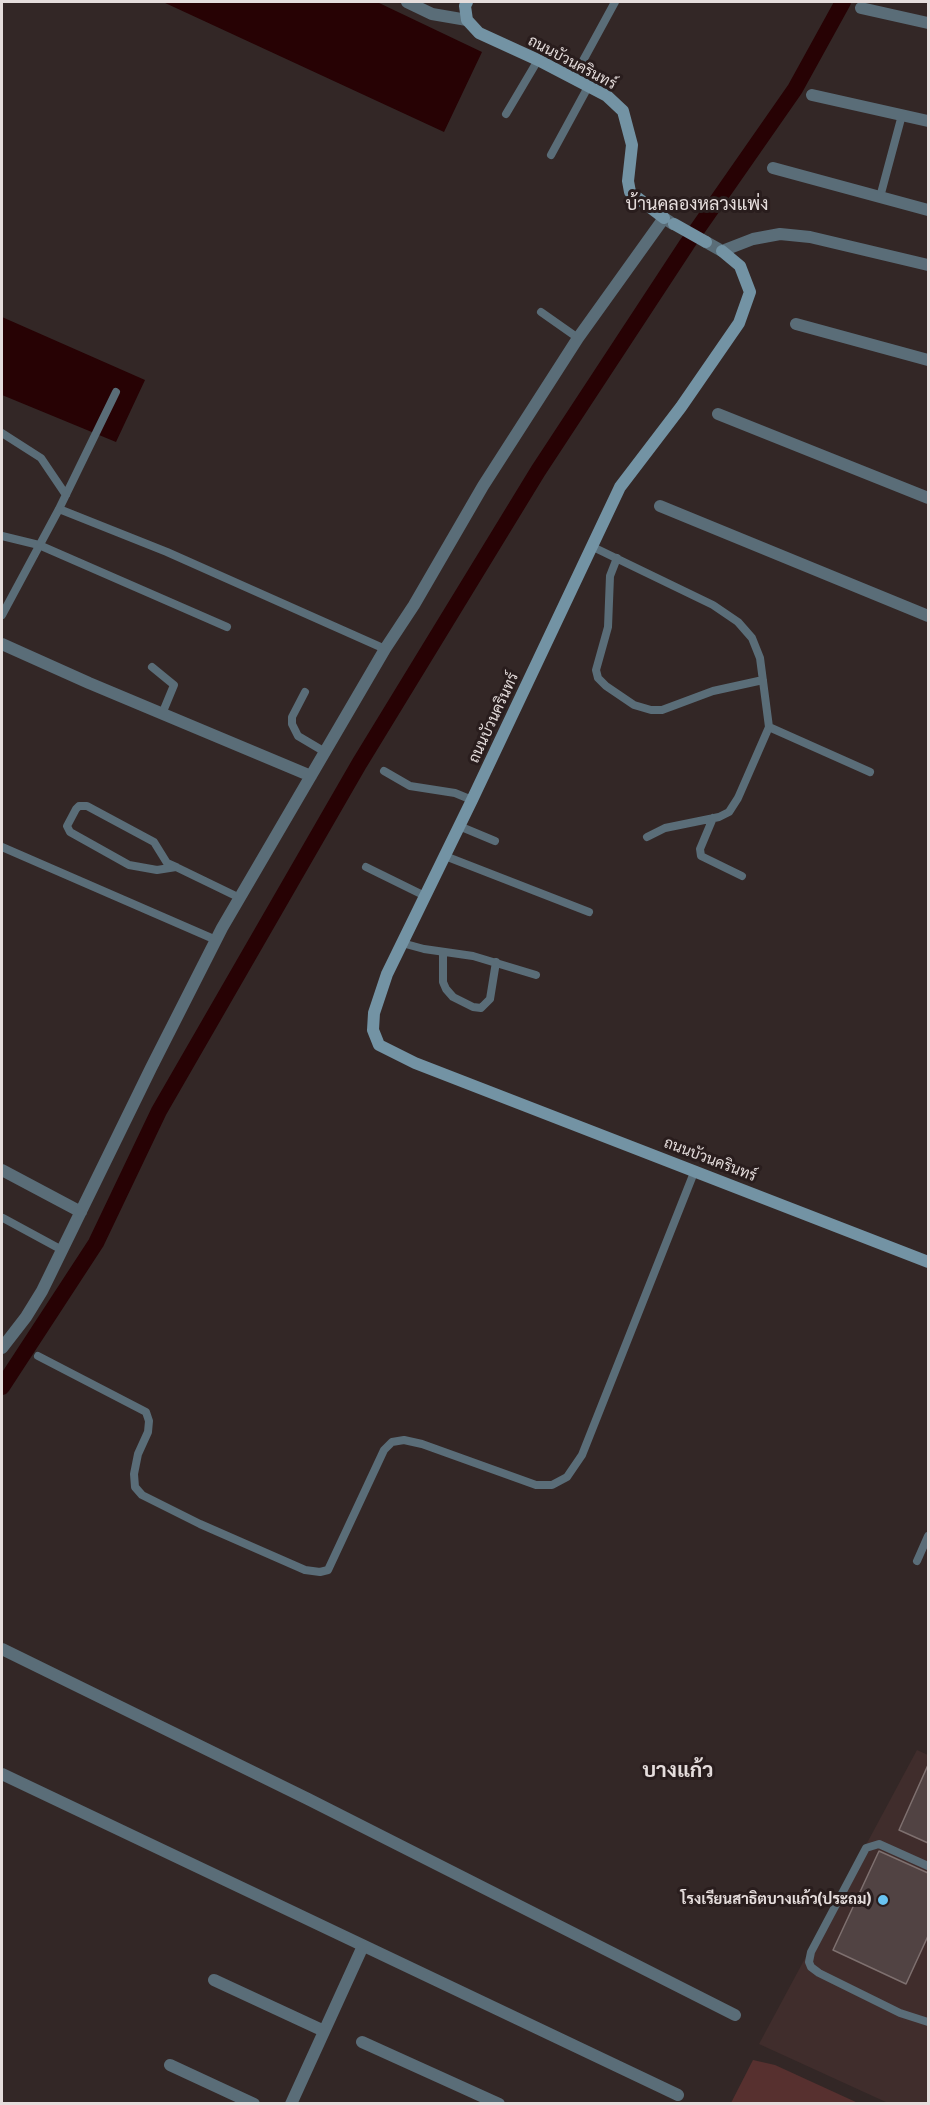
<!DOCTYPE html>
<meta charset="utf-8">
<style>
body{margin:0}
#map{position:relative;width:930px;height:2105px;overflow:hidden;background:#332726;font-family:"Fira Sans Condensed",sans-serif}
canvas{display:block}
.frame{position:absolute;inset:0;border:3px solid #e5dddc;pointer-events:none}
</style>
<div id="map">
<canvas width="930" height="2105"></canvas>
<div class="frame"></div>
</div>
<script>
const ctx = document.querySelector('canvas').getContext('2d');
ctx.lineJoin = 'round';
function paint(path, color) { ctx.fillStyle = color; ctx.fill(path, 'evenodd'); }
const poly = rows => new Path2D(rows.map(r => 'M' + r).join(''));
function stroke(path, color, width, dash) { ctx.strokeStyle = color; ctx.lineWidth = width; ctx.lineCap = dash ? 'butt' : 'round'; ctx.setLineDash(dash || []); ctx.stroke(path); }
function label(font, color, halo, rows, align = 'center') {
  ctx.font = font + ' "Fira Sans Condensed",Sarabun,sans-serif'; ctx.lineWidth = 6; ctx.setLineDash([]); ctx.textBaseline = 'middle'; ctx.strokeStyle = halo; ctx.fillStyle = color; for (const [text, x, y, turn = 0] of rows) {
    ctx.save(); ctx.translate(x, y); ctx.rotate((+turn || 0) * Math.PI / 180); ctx.textAlign = isNaN(turn) ? turn : align; if (halo) ctx.strokeText(text, 0, 0); ctx.fillText(text, 0, 0); ctx.restore();
  }
}
const built = poly([
 [917,1750,928,1755,928,2103,888,2103,759,2044]
]);
const green = poly([
 [753,2060,775,2065,858,2103,731,2103]
]);
const water = poly([
 [163,2,377,2,482,52,444,132],
 [2,317,145,380,116,442,2,395]
]);
const canal = poly([
 [2,1387,96,1243,159,1111,359,764,538,471,687,244,795,89,843,2]
]);
const building = poly([
 [928,1765,928,1843,899,1830,928,1765],
 [879,1851,928,1873,928,1936,906,1984,833,1950,879,1851]
]);
const lane = poly([
 [573,79,615,2],
 [506,114,538,60],
 [551,155,588,87],
 [880,197,902,115],
 [541,312,578,338],
 [2,433,41,458,66,495],
 [59,509,167,552,385,649],
 [2,536,39,545,227,627],
 [593,547,713,605,738,622,752,638,760,658,769,727,738,798,729,812,719,817,665,828,647,837],
 [617,558,610,576,608,627,596,670,598,678,606,686,634,705,651,710,662,710,713,691,763,680],
 [2,615,59,509,116,392],
 [152,667,174,685,162,714],
 [305,692,292,717,292,724,298,736,325,752],
 [769,727,870,772],
 [384,771,410,786,455,793,472,800],
 [713,818,700,849,701,856,742,876],
 [459,826,495,841],
 [2,847,216,940],
 [445,856,589,912],
 [176,867,157,870,129,865,70,832,67,826,76,809,79,806,87,806,154,842,167,863,176,867,240,898],
 [366,867,425,896],
 [402,943,424,949,473,956,536,975],
 [443,952,443,982,446,989,453,997,473,1007,481,1008,490,999,496,962],
 [3,1218,62,1250],
 [38,1356,146,1412,149,1421,148,1432,138,1454,134,1474,135,1487,142,1495,200,1524,305,1570,320,1572,328,1570,384,1450,392,1442,404,1440,422,1444,536,1485,552,1485,567,1477,582,1455,695,1170],
 [917,1561,928,1536],
 [928,1866,879,1844,866,1848,811,1952,809,1962,811,1967,819,1973,900,2013,928,2022]
]);
const street = poly([
 [407,2,432,14,467,20],
 [861,8,928,23],
 [812,95,928,121],
 [773,168,928,210],
 [706,242,722,251,753,239,780,234,810,237,928,265],
 [796,324,928,360],
 [718,414,928,498],
 [660,506,928,616],
 [2,644,89,683,311,776],
 [2,1170,81,1212],
 [2,1348,26,1317,42,1291,151,1068,222,928,385,649,414,605,483,486,578,338,664,218,673,224],
 [2,1649,308,1799,735,2015],
 [2,1774,678,2095],
 [214,1980,324,2031],
 [362,2042,499,2104],
 [170,2065,254,2104],
 [291,2104,363,1946]
]);
const secondary = poly([
 [467,2,465,6,467,20,479,33,538,60,607,96,623,111,632,145,628,181,630,192,664,218],
 [674,224,706,242],
 [722,251,740,266,750,292,739,323,681,407,620,487,472,800,387,974,374,1013,373,1030,379,1045,415,1063,928,1262]
]);
const markers = [
 [883,1900,6,"#69c3f1"]
];
const streetNames = [
 ["ถนนบัวนครินทร์",572,63,28],
 ["ถนนบัวนครินทร์",494,718,-65],
 ["ถนนบัวนครินทร์",710,1160,21]
];
const poiNames = [
 ["โรงเรียนสาธิตบางแก้ว(ประถม)",871,1900]
];
const quarterNames = [
 ["บ้านคลองหลวงแพ่ง",697,205]
];
const districtNames = [
 ["บางแก้ว",678,1771]
];
paint(built, '#402d2c');
paint(green, '#57302f');
paint(water, '#270204');
stroke(canal, '#270204', 16);
paint(building, '#514343');
stroke(building, '#7e706f', 1.5);
stroke(lane, '#5a6d78', 8);
stroke(street, '#5a6d78', 12);
stroke(secondary, '#7393a4', 12);
for (const [x, y, r, color] of markers) { const dot = new Path2D(); dot.arc(x, y, r, 0, 2 * Math.PI); ctx.fillStyle = color; ctx.fill(dot); stroke(dot, '#291d1d', 2); }
label('15px', '#e5dddc', '#291d1d', streetNames);
label('bold 15px', '#e5dddc', '#291d1d', poiNames, 'right');
label('18px', '#e5dddc', '#291d1d', quarterNames);
label('bold 21px', '#e5dddc', '#291d1d', districtNames);
</script>
